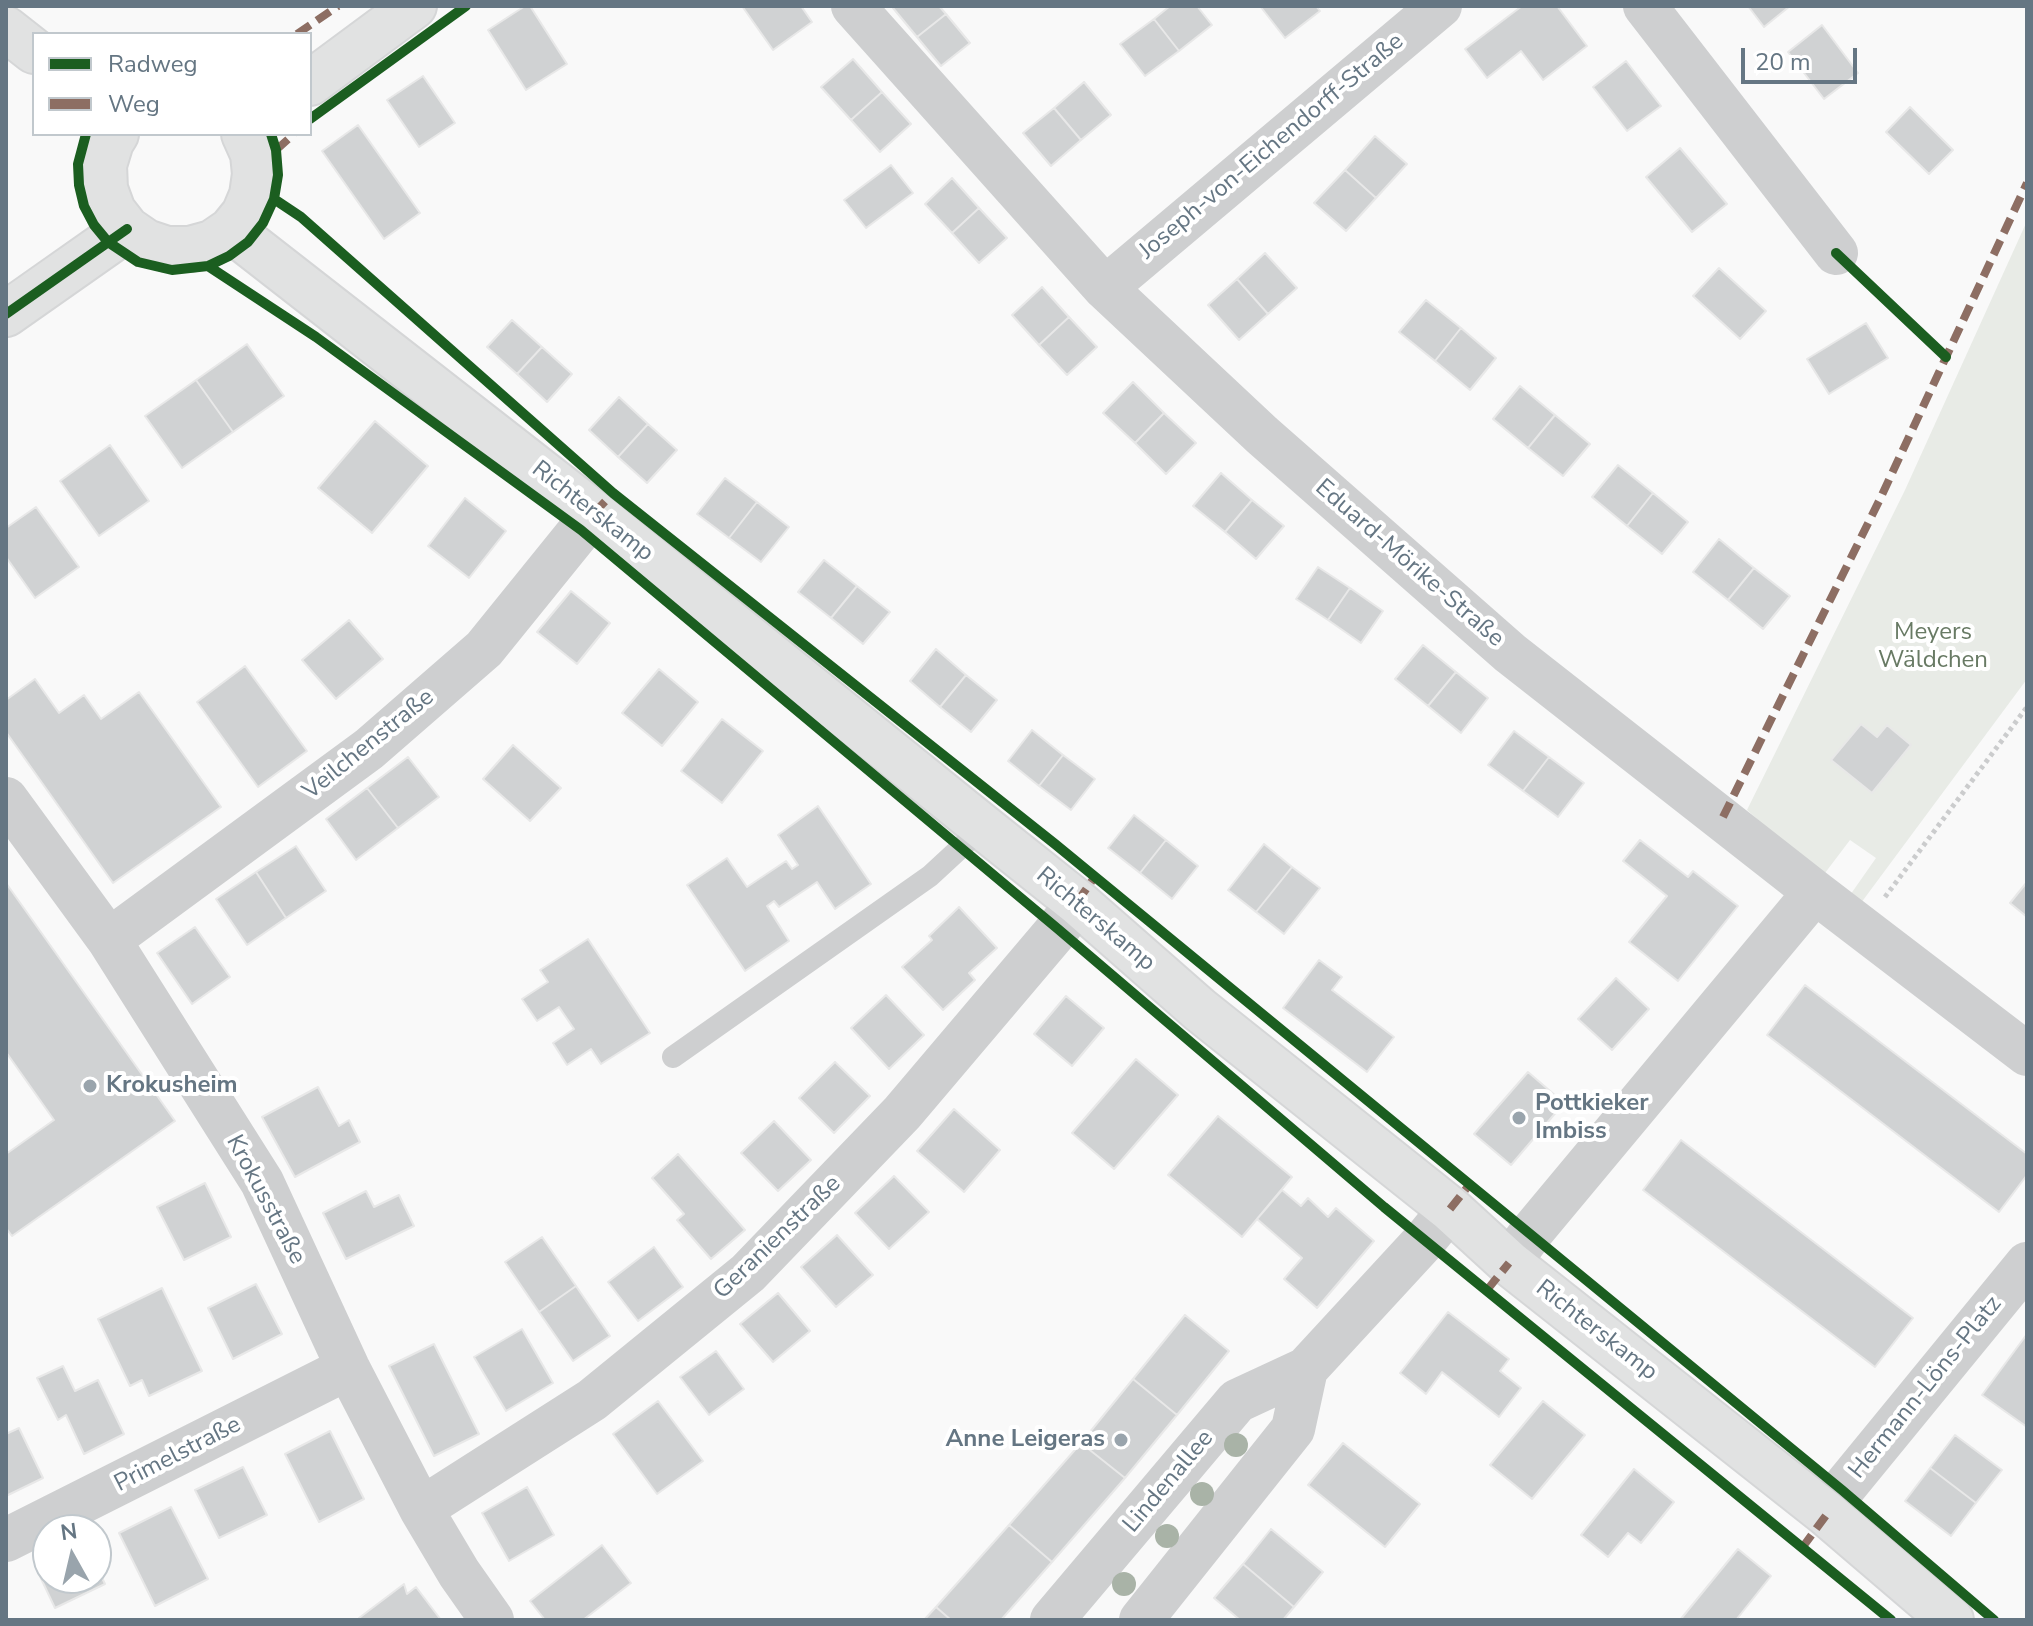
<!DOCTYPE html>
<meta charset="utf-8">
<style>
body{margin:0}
#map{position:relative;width:2033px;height:1626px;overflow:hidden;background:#f9f9f9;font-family:"Nunito Sans",sans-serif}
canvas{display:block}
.frame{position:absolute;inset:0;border:8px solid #657683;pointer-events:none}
.legend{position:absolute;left:32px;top:32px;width:280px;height:104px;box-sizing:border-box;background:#fff;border:2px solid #c1c8cd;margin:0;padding:10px 14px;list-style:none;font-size:24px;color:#657683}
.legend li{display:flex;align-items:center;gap:16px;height:40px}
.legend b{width:40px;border:2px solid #c1c8cd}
.north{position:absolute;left:32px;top:1514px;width:80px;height:80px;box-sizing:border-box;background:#fff;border:2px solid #c1c8cd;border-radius:50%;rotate:352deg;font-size:22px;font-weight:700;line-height:32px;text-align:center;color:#657683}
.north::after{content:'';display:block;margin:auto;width:28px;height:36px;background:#99a4ac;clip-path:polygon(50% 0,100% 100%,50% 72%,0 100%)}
.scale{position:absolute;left:1741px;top:48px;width:116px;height:36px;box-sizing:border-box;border:4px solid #657683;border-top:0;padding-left:10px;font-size:24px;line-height:28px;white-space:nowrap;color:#657683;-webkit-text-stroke:6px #fff;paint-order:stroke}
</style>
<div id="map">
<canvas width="2033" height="1626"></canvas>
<div class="frame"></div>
<ul class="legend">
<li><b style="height:10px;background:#1b5e20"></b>Radweg</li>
<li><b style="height:10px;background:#8d6e63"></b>Weg</li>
</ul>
<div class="north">N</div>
<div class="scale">20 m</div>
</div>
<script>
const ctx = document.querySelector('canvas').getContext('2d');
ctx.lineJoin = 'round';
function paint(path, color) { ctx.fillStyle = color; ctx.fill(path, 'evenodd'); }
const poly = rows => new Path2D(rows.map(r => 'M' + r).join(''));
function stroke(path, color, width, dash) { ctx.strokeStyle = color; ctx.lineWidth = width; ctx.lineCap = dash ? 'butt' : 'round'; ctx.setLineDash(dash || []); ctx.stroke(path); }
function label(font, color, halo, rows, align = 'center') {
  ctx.font = font + ' "Nunito Sans",sans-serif'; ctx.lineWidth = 8; ctx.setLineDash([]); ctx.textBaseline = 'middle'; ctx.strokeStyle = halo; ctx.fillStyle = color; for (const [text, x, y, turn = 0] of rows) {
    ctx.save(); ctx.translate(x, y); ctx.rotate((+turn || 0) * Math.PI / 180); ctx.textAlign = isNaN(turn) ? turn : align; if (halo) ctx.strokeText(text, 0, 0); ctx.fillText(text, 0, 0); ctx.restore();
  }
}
const green = poly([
 [2027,221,2027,679,1858,907,1848,898,1876,858,1850,840,1822,877,1747,810,1905,490]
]);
const building = poly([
 [525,6,530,6,567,64,526,90,488,30,525,6],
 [742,6,801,6,812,22,773,50,742,6],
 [896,6,939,6,946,14,917,37,893,8,896,6],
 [1170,6,1197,6,1212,25,1179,51,1154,19,1170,6],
 [1260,6,1316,6,1320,11,1285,38,1260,6],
 [1522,6,1557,6,1587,46,1543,80,1521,51,1487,78,1465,49,1522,6],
 [1748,6,1790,6,1764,27,1748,6],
 [946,14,970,43,941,66,917,37,946,14],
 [1154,19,1179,51,1145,76,1120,44,1154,19],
 [1822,25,1858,73,1824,99,1788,52,1822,25],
 [853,59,882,92,851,120,821,87,853,59],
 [1626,61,1661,106,1627,131,1593,87,1626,61],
 [423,76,455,123,419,147,387,100,423,76],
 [1084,82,1111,115,1081,140,1054,108,1084,82],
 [882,92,911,124,880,152,851,120,882,92],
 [1910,107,1953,150,1929,174,1886,132,1910,107],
 [1054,108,1081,140,1051,166,1023,133,1054,108],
 [358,125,420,213,384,239,322,151,358,125],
 [1375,136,1407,164,1376,198,1345,170,1375,136],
 [1680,148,1727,204,1692,232,1646,177,1680,148],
 [891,165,913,193,866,228,844,200,891,165],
 [1345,170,1376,198,1346,231,1314,203,1345,170],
 [952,178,979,208,952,233,925,204,952,178],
 [979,208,1007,238,979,263,952,233,979,208],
 [1265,253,1297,288,1268,314,1237,279,1265,253],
 [1719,268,1766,311,1740,339,1693,296,1719,268],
 [1237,279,1268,314,1239,340,1208,305,1237,279],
 [1042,287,1069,317,1039,345,1012,315,1042,287],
 [1426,300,1461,328,1435,361,1399,332,1426,300],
 [1069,317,1097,347,1067,375,1039,345,1069,317],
 [512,320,542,347,517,374,487,347,512,320],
 [1866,323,1888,358,1829,394,1807,359,1866,323],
 [1461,328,1496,358,1470,390,1435,361,1461,328],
 [247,344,284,396,233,432,196,380,247,344],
 [542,347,572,374,547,402,517,374,542,347],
 [196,380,233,432,182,468,145,416,196,380],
 [1133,382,1164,413,1135,443,1103,413,1133,382],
 [1520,386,1555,415,1528,448,1493,419,1520,386],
 [619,397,648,424,618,457,589,430,619,397],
 [1164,413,1196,443,1166,474,1135,443,1164,413],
 [1555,415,1590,444,1563,476,1528,448,1555,415],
 [375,421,428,466,372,533,318,488,375,421],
 [648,424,677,450,647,483,618,457,648,424],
 [110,445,149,501,99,536,60,481,110,445],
 [1618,465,1653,493,1627,526,1592,497,1618,465],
 [1221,473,1252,500,1225,532,1193,506,1221,473],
 [725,478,757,502,729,538,697,514,725,478],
 [1653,493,1688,522,1662,554,1627,526,1653,493],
 [465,498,506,531,469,578,428,546,465,498],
 [1252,500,1284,526,1256,559,1225,532,1252,500],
 [757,502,789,527,761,562,729,538,757,502],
 [36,507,79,567,35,598,6,557,6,528,36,507],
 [1719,539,1754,568,1728,600,1693,572,1719,539],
 [824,560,857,586,831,618,798,592,824,560],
 [1318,567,1350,588,1328,620,1296,599,1318,567],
 [1754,568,1790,596,1763,629,1728,600,1754,568],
 [857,586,890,612,863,644,831,618,857,586],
 [1350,588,1383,611,1361,643,1328,620,1350,588],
 [571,591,610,623,577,664,537,632,571,591],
 [349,620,383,659,336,699,302,660,349,620],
 [1423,645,1456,672,1428,706,1395,679,1423,645],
 [936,649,966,675,940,707,910,681,936,649],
 [245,666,307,751,258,787,197,702,245,666],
 [659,669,698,702,662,746,622,713,659,669],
 [1456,672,1488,698,1461,733,1428,706,1456,672],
 [966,675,997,700,971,732,940,707,966,675],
 [35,679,59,713,84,695,101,719,139,692,221,807,113,883,6,732,6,700,35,679],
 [722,719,763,751,722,803,681,771,722,719],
 [1861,724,1877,737,1887,725,1911,745,1872,793,1831,760,1861,724],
 [1032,730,1063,755,1039,786,1008,761,1032,730],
 [1514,731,1549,757,1523,791,1488,765,1514,731],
 [513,745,561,788,530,821,483,779,513,745],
 [1063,755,1095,779,1071,810,1039,786,1063,755],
 [408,757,439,797,398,828,367,788,408,757],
 [1549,757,1584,783,1558,817,1523,791,1549,757],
 [367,788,398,828,356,860,326,819,367,788],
 [818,806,871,884,835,909,817,882,779,907,774,901,767,906,789,941,745,971,687,885,727,858,747,887,786,861,792,869,798,865,778,835,818,806],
 [1134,815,1166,840,1140,873,1108,848,1134,815],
 [1166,840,1198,866,1172,899,1140,873,1166,840],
 [1640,840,1688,877,1693,871,1738,906,1678,981,1629,942,1667,896,1623,861,1640,840],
 [1264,844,1292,867,1256,912,1228,890,1264,844],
 [296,846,326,891,286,918,256,872,296,846],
 [1292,867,1320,888,1284,934,1256,912,1292,867],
 [256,872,286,918,247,945,216,899,256,872],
 [2027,882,2027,917,2010,903,2027,882],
 [6,883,175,1121,12,1236,6,1228,6,1154,54,1120,6,1052,6,883],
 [959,907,997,948,969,973,975,980,943,1010,902,967,932,940,929,936,959,907],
 [195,927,230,977,192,1004,157,953,195,927],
 [588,939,650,1033,601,1064,591,1049,567,1065,553,1043,574,1029,559,1007,537,1021,522,999,548,982,540,970,588,939],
 [1319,960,1342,977,1332,990,1394,1037,1367,1072,1283,1008,1319,960],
 [1616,978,1649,1009,1612,1050,1578,1019,1616,978],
 [1805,985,2027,1154,2027,1175,1999,1212,1767,1035,1805,985],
 [886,995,924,1035,889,1069,851,1028,886,995],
 [1066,996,1104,1028,1072,1066,1034,1034,1066,996],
 [1136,1059,1178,1095,1114,1169,1072,1133,1136,1059],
 [835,1062,870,1096,834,1133,799,1098,835,1062],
 [1528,1072,1564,1103,1511,1165,1474,1134,1528,1072],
 [318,1087,339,1126,349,1120,360,1142,295,1177,262,1117,318,1087],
 [954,1109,1000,1150,964,1192,917,1151,954,1109],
 [1218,1116,1292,1177,1242,1237,1168,1175,1218,1116],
 [774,1121,811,1160,778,1191,741,1153,774,1121],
 [1681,1140,1913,1318,1875,1367,1643,1190,1681,1140],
 [678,1154,745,1230,711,1259,677,1220,684,1214,652,1178,678,1154],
 [894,1176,929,1212,889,1249,855,1213,894,1176],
 [205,1183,231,1237,184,1260,157,1207,205,1183],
 [1282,1190,1301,1206,1308,1198,1328,1217,1336,1208,1374,1241,1317,1308,1284,1279,1302,1258,1257,1219,1282,1190],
 [366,1191,374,1207,399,1195,414,1226,346,1259,323,1213,366,1191],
 [837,1235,873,1275,836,1307,801,1267,837,1235],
 [542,1237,576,1286,539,1312,505,1262,542,1237],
 [654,1247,683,1287,638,1321,608,1282,654,1247],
 [256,1284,282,1334,233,1359,208,1308,256,1284],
 [576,1286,610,1336,573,1361,539,1312,576,1286],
 [162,1288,202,1371,149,1396,142,1380,130,1386,98,1319,162,1288],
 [778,1293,810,1331,773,1362,740,1324,778,1293],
 [1448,1312,1509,1359,1500,1371,1521,1388,1499,1417,1442,1372,1426,1394,1400,1373,1448,1312],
 [1185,1315,1229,1351,1177,1415,1133,1379,1185,1315],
 [522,1329,553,1383,506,1411,474,1357,522,1329],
 [2027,1334,2027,1427,1982,1395,2027,1334],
 [434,1344,479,1434,434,1456,389,1366,434,1344],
 [716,1351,744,1389,709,1415,680,1377,716,1351],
 [63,1366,75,1391,98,1380,124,1434,84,1454,66,1415,58,1420,37,1378,63,1366],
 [1133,1379,1177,1415,1125,1478,1081,1443,1133,1379],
 [658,1401,703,1461,657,1494,613,1434,658,1401],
 [1543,1401,1585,1435,1532,1499,1490,1465,1543,1401],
 [19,1428,43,1478,6,1496,6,1434,19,1428],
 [330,1431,364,1499,319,1522,285,1454,330,1431],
 [1955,1435,2002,1470,1976,1503,1930,1468,1955,1435],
 [1081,1443,1125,1478,1052,1562,1009,1525,1081,1443],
 [1343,1443,1420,1504,1385,1547,1308,1485,1343,1443],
 [243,1467,267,1515,219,1538,195,1490,243,1467],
 [1930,1468,1976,1503,1951,1536,1905,1501,1930,1468],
 [1634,1469,1674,1502,1641,1543,1628,1533,1608,1557,1581,1535,1634,1469],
 [527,1487,554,1535,509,1561,482,1513,527,1487],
 [171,1507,208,1579,155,1606,119,1533,171,1507],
 [1009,1525,1052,1562,1001,1620,951,1620,936,1607,1009,1525],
 [1271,1529,1323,1572,1294,1607,1243,1564,1271,1529],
 [602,1545,631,1583,583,1620,545,1620,530,1601,602,1545],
 [1738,1549,1771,1576,1736,1620,1680,1620,1738,1549],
 [48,1563,48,1578,96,1578,96,1565,105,1584,55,1608,36,1568,48,1563],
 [1243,1564,1294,1607,1283,1620,1240,1620,1214,1598,1243,1564],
 [404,1584,407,1594,416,1587,441,1620,360,1620,359,1618,404,1584],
 [936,1607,951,1620,924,1620,936,1607]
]);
const path = poly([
 [1885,897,2027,707]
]);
const lane = poly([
 [673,1057,930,876,983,827]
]);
const street = poly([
 [853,6,1105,288,1262,435,1510,653,1815,892,2027,1054],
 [1645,6,1836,253],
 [1105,288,1440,6],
 [6,799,109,940,262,1182,348,1368,421,1509,459,1573,492,1620],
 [109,940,369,749,484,649,594,513],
 [1509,1263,1530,1234,1815,892],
 [421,1509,592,1400,748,1273,902,1113,1058,929,1077,902],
 [1827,1514,1842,1490,2027,1264],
 [6,1540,348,1368],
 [1052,1620,1237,1401,1306,1369,1425,1240,1450,1209],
 [1141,1620,1293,1429,1306,1369]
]);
const secondary = poly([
 [6,29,34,51],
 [310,83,414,6],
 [116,134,111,142,104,165,105,189,113,211,127,229,146,242,167,249,190,249,212,243,231,230,244,214,252,195,255,174,253,154,244,134],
 [231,230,594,513,983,827,1077,902,1200,1010,1450,1209,1509,1263,1827,1514,1951,1620],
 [6,314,127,229]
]);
const quiet = poly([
 [297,34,338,6],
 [276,150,294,134],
 [594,513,613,493],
 [1723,817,1881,497,2027,183],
 [1077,902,1094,878],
 [1450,1209,1470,1184],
 [1487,1290,1509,1263],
 [1802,1548,1827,1514]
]);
const cycleway = poly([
 [310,119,466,6],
 [86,134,78,164,79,185,84,206,94,225,108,242,138,262,172,270,208,266,229,256,248,242,263,223,274,199,278,175,276,150,271,134],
 [274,199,301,217,613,493,1055,844,1842,1490,1994,1620],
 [1836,253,1946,357],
 [208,266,316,337,581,530,1058,929,1384,1207,1891,1620],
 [6,314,127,229]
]);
const trees = [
 [1236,1445],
 [1202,1494],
 [1167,1536],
 [1124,1584]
];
const markers = [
 [90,1086,8,"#99a4ac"],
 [1519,1118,8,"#99a4ac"],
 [1121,1440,8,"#99a4ac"]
];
const streetNames = [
 ["Joseph-von-Eichendorff-Straße",1272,147,-40],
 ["Richterskamp",592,512,38],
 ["Eduard-Mörike-Straße",1409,564,41],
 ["Veilchenstraße",369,745,-39],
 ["Richterskamp",1095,920,40],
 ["Krokusstraße",265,1200,62],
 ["Geranienstraße",778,1238,-44],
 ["Richterskamp",1596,1331,38],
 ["Hermann-Löns-Platz",1926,1388,-51],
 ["Primelstraße",178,1455,-27],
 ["Lindenallee",1169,1482,-50]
];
const parkNames = [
 ["Meyers",1933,633],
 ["Wäldchen",1933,661]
];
const poiNames = [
 ["Krokusheim",106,1086],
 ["Pottkieker",1535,1104],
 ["Imbiss",1535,1132],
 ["Anne Leigeras",1105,1440,"right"]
];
paint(green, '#e8ebe6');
paint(building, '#d0d2d3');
stroke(building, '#e8e8e8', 2);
stroke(secondary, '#d5d6d7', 48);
stroke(path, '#cbcccd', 5, [4, 4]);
stroke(lane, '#cecfd0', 22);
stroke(street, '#cecfd0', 44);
stroke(secondary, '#e1e2e2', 44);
stroke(quiet, '#8d6e63', 8, [16, 8]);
stroke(cycleway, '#1b5e20', 10);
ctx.fillStyle = '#a9b3a7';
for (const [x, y] of trees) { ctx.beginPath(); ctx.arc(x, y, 12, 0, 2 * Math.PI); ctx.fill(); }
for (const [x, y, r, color] of markers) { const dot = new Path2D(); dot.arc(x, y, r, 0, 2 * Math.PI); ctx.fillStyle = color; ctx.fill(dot); stroke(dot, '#fff', 3); }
label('24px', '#657683', '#fff', streetNames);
label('24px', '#687a64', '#fff', parkNames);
label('bold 24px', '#657683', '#fff', poiNames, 'left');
</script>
